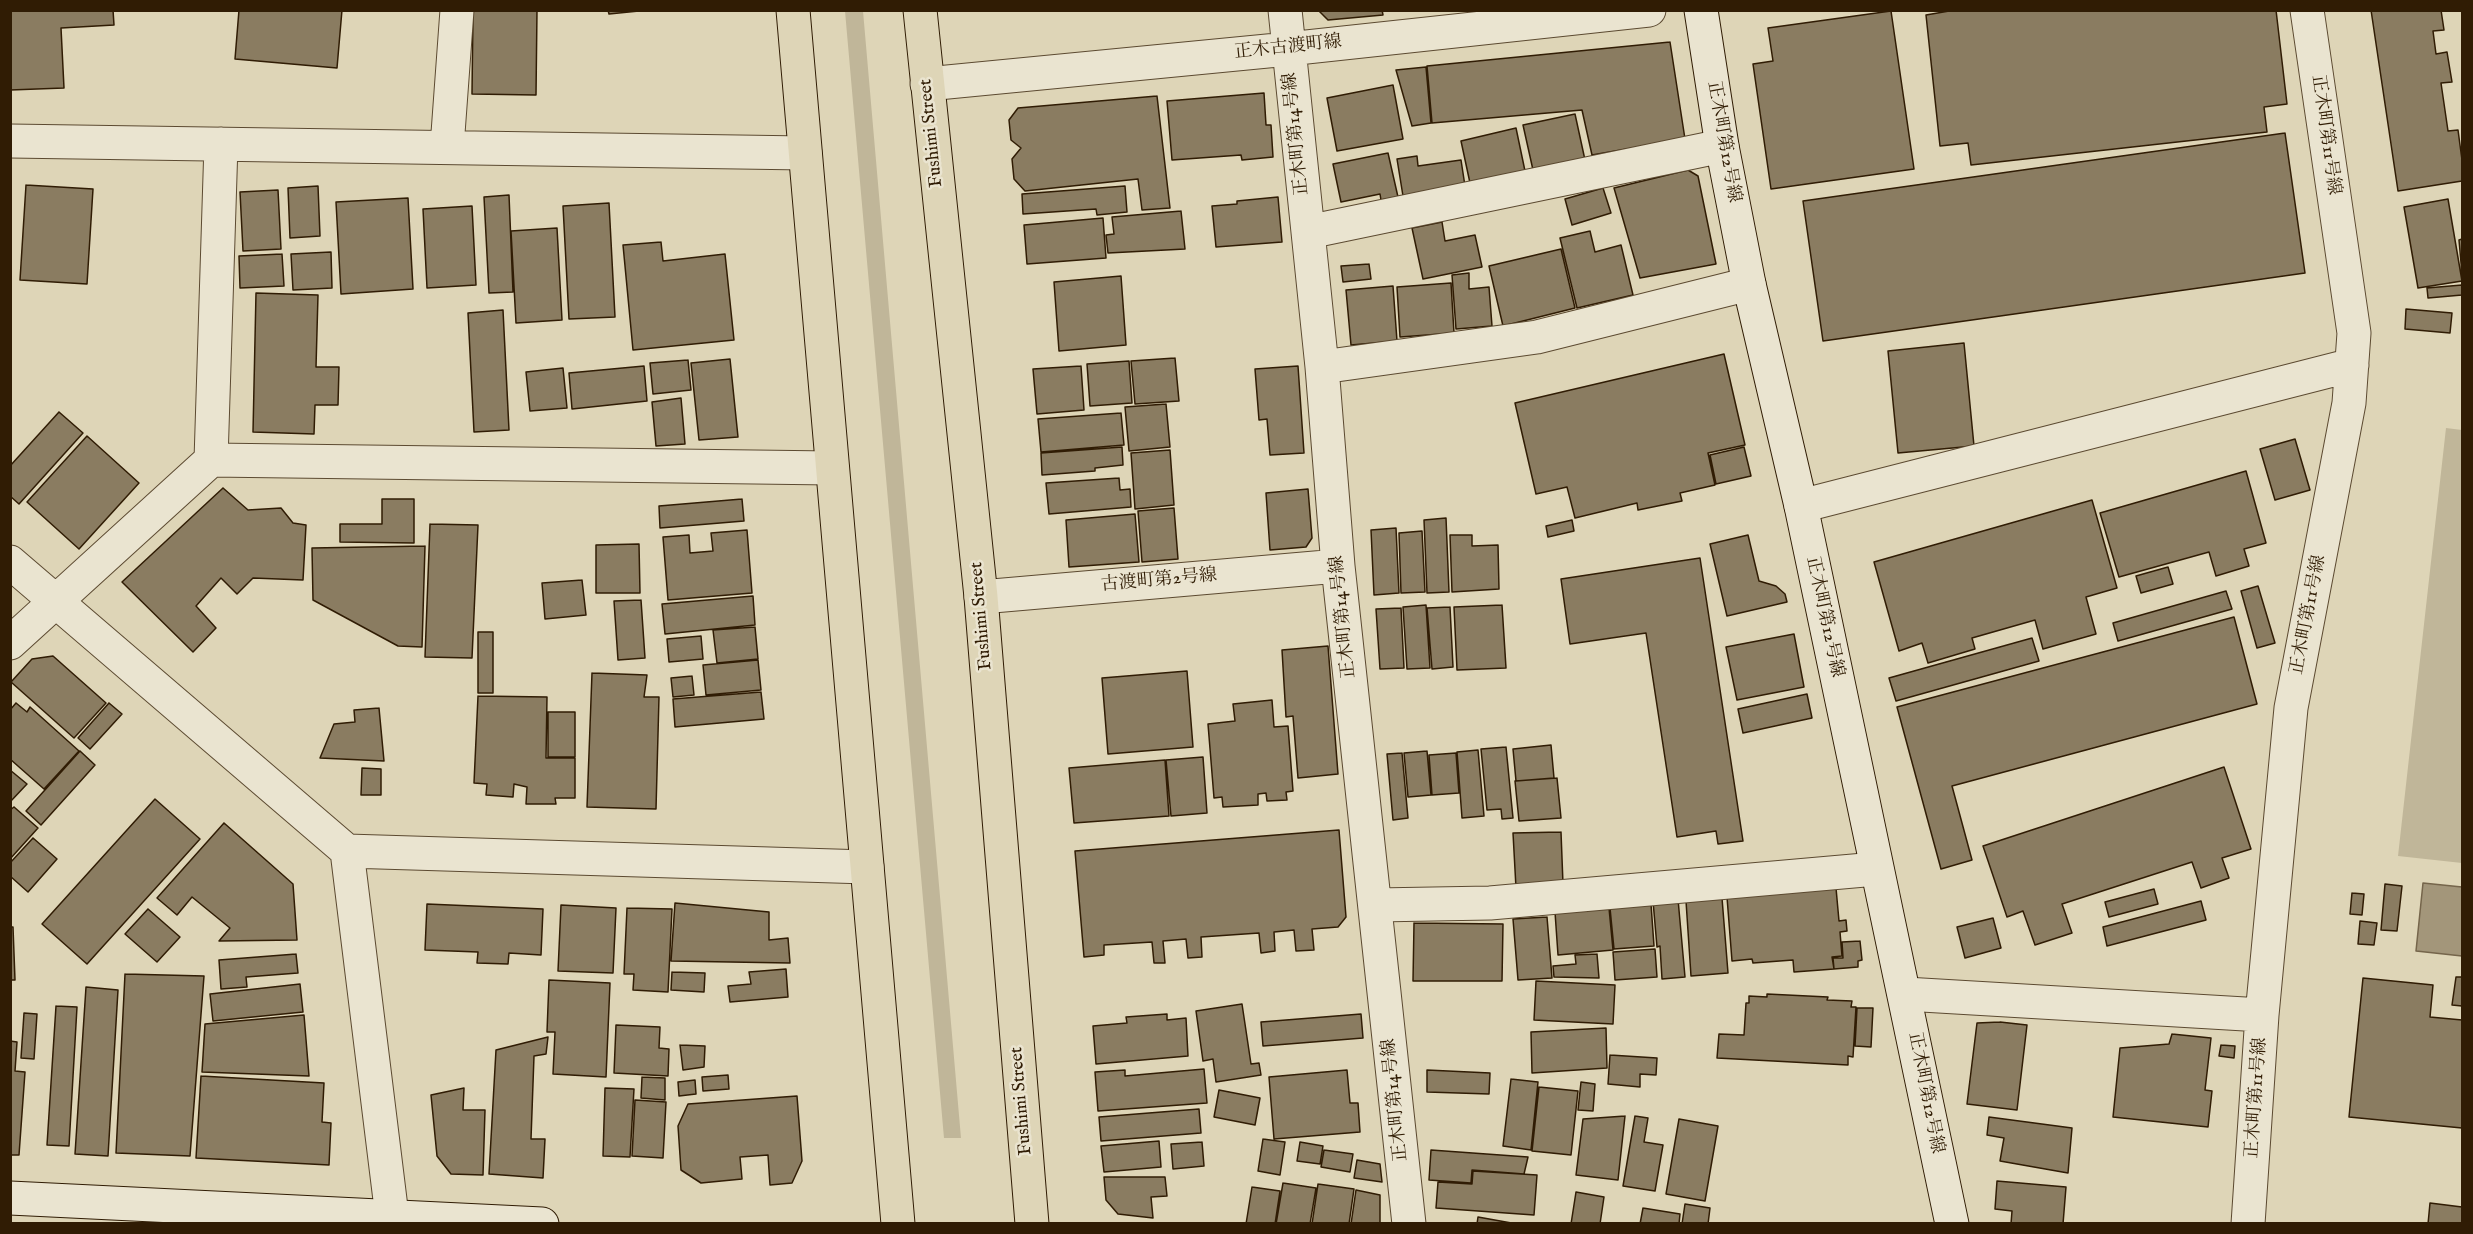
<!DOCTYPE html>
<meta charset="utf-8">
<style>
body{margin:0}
#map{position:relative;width:2473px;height:1234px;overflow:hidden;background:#ded5b7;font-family:"IM FELL English",serif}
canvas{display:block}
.frame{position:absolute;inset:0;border:12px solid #301c04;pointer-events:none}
</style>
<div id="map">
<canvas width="2473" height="1234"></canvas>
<div class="frame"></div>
</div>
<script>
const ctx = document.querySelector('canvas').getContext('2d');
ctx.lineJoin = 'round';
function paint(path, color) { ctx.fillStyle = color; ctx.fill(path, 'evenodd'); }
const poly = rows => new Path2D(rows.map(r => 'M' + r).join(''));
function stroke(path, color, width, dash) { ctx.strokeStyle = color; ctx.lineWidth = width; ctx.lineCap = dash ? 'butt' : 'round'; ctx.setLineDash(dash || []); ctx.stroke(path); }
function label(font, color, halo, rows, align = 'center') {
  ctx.font = font + ' "IM FELL English","Noto Serif JP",serif'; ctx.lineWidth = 5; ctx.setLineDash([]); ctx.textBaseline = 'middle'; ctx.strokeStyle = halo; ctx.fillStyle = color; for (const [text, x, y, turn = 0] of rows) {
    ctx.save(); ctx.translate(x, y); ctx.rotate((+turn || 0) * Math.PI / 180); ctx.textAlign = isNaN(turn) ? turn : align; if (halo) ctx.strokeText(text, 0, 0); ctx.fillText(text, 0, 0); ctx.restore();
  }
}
const green = poly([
 [845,11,863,11,961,1138,944,1138],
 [2446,428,2462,430,2462,863,2398,856]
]);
const water = poly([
 [2423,883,2462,887,2462,956,2416,951,2423,883]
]);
const building = poly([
 [10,10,113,10,114,25,61,28,64,88,10,90,10,10],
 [239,10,342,10,337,68,235,59,239,10],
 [473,10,537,10,536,95,472,94,473,10],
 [608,10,649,10,609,14,608,10],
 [1318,10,1382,10,1383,15,1328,20,1318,10],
 [2276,10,2287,104,2264,107,2267,132,1971,165,1968,143,1940,146,1926,15,1955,10,2276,10],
 [2371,10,2441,10,2444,30,2433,31,2436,54,2447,52,2452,82,2441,83,2448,131,2458,130,2462,160,2462,181,2398,191,2371,10],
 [1891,11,1914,169,1771,189,1753,64,1773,61,1768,28,1891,11],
 [1670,42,1685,139,1592,155,1582,110,1432,123,1427,66,1670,42],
 [1426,67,1431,123,1412,126,1396,70,1426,67],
 [1393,85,1403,139,1337,151,1327,98,1393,85],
 [1264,93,1266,125,1271,125,1273,157,1242,160,1241,155,1172,160,1167,101,1264,93],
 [1157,96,1170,208,1142,210,1138,179,1025,191,1014,179,1012,159,1021,148,1011,140,1009,120,1018,108,1157,96],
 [1575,114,1585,160,1533,170,1523,125,1575,114],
 [1516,128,1525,171,1470,183,1461,141,1516,128],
 [2285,133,2305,273,1823,341,1803,201,2285,133],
 [1388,153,1398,197,1381,200,1380,194,1341,202,1333,164,1388,153],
 [1417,156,1418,166,1461,160,1465,186,1403,196,1397,159,1417,156],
 [1688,170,1698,176,1716,264,1640,278,1614,188,1688,170],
 [26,185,93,189,87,284,20,280,26,185],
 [318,186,320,236,290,238,288,188,318,186],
 [1125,186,1127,212,1097,215,1096,209,1023,214,1022,194,1125,186],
 [1603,188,1611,213,1572,225,1565,199,1603,188],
 [278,190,281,249,243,251,240,192,278,190],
 [509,195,513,292,489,293,484,197,509,195],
 [1278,197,1282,242,1216,247,1212,206,1237,204,1237,201,1278,197],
 [408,198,413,289,341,294,336,202,408,198],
 [2448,199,2462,281,2418,288,2404,207,2448,199],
 [609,203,615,317,569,319,563,206,609,203],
 [472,206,476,285,427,288,423,209,472,206],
 [1181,211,1185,249,1108,253,1106,235,1114,234,1112,217,1181,211],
 [1103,218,1106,258,1027,264,1024,225,1103,218],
 [1442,222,1445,241,1475,235,1482,267,1423,279,1412,228,1442,222],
 [557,228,562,320,516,323,511,231,557,228],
 [1590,231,1595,252,1621,245,1633,295,1577,308,1560,238,1590,231],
 [2462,239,2462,274,2459,240,2462,239],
 [661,242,663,261,725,254,734,340,633,350,623,245,661,242],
 [1561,249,1575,308,1503,326,1489,266,1561,249],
 [331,252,332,288,293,290,291,254,331,252],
 [282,254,284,286,240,288,239,256,282,254],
 [1369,264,1371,279,1343,282,1341,266,1369,264],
 [1469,273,1469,289,1489,287,1492,326,1456,329,1452,275,1469,273],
 [1121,276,1126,345,1059,351,1054,282,1121,276],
 [1451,283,1454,333,1400,337,1397,287,1451,283],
 [2462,285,2462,295,2428,298,2427,288,2462,285],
 [1393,286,1397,341,1351,345,1346,290,1393,286],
 [256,293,318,295,316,367,339,367,338,405,315,405,314,434,253,432,256,293],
 [2406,309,2452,313,2450,333,2405,329,2406,309],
 [503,310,509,430,474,432,468,313,503,310],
 [1964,343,1974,446,1898,453,1888,351,1964,343],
 [1724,354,1745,445,1708,453,1715,485,1680,493,1682,501,1638,510,1637,503,1575,518,1567,487,1536,494,1515,403,1724,354],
 [1175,358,1179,401,1135,404,1131,361,1175,358],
 [730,359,738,437,699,440,691,363,730,359],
 [688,360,691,390,653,394,650,363,688,360],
 [1129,361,1132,403,1090,406,1087,364,1129,361],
 [644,366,647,401,572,409,569,373,644,366],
 [1081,366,1084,410,1037,414,1033,369,1081,366],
 [1298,366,1304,453,1270,455,1267,419,1259,420,1255,369,1298,366],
 [563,368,567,408,530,411,526,372,563,368],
 [681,398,685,444,656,446,652,402,681,398],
 [1166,404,1170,447,1129,451,1125,407,1166,404],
 [59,412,83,433,19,504,10,496,10,466,59,412],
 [1121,413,1124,445,1041,452,1038,419,1121,413],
 [87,436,139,483,79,549,27,502,87,436],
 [2295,439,2310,490,2275,500,2260,449,2295,439],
 [1122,447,1123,465,1095,468,1095,471,1042,475,1041,453,1122,447],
 [1744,447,1751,476,1716,484,1710,455,1744,447],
 [1170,450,1174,505,1135,509,1131,453,1170,450],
 [2246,471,2266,543,2244,549,2249,566,2216,576,2209,552,2119,577,2100,513,2246,471],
 [1119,478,1120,490,1130,489,1131,507,1049,514,1046,483,1119,478],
 [223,488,248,510,281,508,293,523,306,525,303,580,253,578,237,594,221,578,196,606,216,628,193,652,122,582,223,488],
 [1308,489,1312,538,1306,547,1270,550,1266,493,1308,489],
 [382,499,414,499,414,543,340,542,340,524,382,524,382,499],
 [742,499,744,521,660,528,659,506,742,499],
 [2092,500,2117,588,2086,597,2096,634,2043,649,2035,620,1972,638,1975,649,1928,663,1922,643,1899,651,1874,562,2092,500],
 [1174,508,1178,559,1142,562,1138,511,1174,508],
 [1135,514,1139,562,1069,567,1066,520,1135,514],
 [1446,518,1449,592,1427,593,1424,520,1446,518],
 [1572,520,1574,531,1548,537,1546,526,1572,520],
 [430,524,478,525,472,658,425,657,430,524],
 [1396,528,1399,593,1374,595,1371,530,1396,528],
 [747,530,752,593,668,600,663,537,689,535,690,553,713,551,711,533,747,530],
 [1422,531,1425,592,1401,593,1399,533,1422,531],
 [1450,535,1472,535,1472,546,1498,545,1499,589,1452,592,1450,535],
 [1748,535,1759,581,1776,586,1785,594,1787,602,1727,616,1710,544,1748,535],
 [639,544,640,593,596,593,596,545,639,544],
 [425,546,422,647,398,646,313,600,312,548,425,546],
 [1700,558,1743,841,1718,844,1716,831,1677,837,1646,633,1570,644,1561,579,1700,558],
 [2168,567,2173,584,2141,593,2136,576,2168,567],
 [582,580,586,615,545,619,542,583,582,580],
 [2258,586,2275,643,2257,648,2241,591,2258,586],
 [2226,591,2232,609,2118,641,2113,623,2226,591],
 [753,596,755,625,665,634,662,604,753,596],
 [641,600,645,658,618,660,614,601,641,600],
 [1426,605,1430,668,1407,669,1403,607,1426,605],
 [1502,605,1506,668,1457,670,1454,607,1502,605],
 [1450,607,1453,667,1432,669,1427,608,1450,607],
 [1401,608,1404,668,1380,669,1376,609,1401,608],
 [2234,617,2257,704,1952,786,1972,860,1941,869,1897,707,2234,617],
 [755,627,758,659,717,663,713,630,755,627],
 [478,632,493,632,493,693,478,693,478,632],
 [1794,634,1804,687,1737,700,1726,647,1794,634],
 [701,636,703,659,669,662,667,639,701,636],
 [2032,638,2039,661,1896,701,1889,678,2032,638],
 [1328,646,1338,774,1298,778,1293,716,1286,717,1282,650,1328,646],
 [53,656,106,703,74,738,11,682,32,659,53,656],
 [758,660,761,690,706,695,703,665,758,660],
 [1187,671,1193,747,1108,754,1102,678,1187,671],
 [592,673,647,675,644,697,659,697,656,809,587,807,592,673],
 [692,676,694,695,673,697,671,678,692,676],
 [761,692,764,719,675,727,673,699,761,692],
 [1807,694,1812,718,1743,733,1738,709,1807,694],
 [478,696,547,697,546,758,575,758,575,798,555,798,556,804,526,804,527,787,514,784,513,797,486,795,487,784,474,783,478,696],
 [1272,700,1274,727,1288,726,1293,791,1286,792,1287,800,1267,801,1266,793,1258,794,1258,805,1223,807,1222,797,1214,798,1208,724,1235,721,1233,704,1272,700],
 [16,703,27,712,30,707,79,751,44,789,10,759,10,710,16,703],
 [109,703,122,714,90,749,78,738,109,703],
 [379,708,384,761,320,758,334,724,355,722,354,710,379,708],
 [548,712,575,712,575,757,548,757,548,712],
 [1551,745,1554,778,1516,781,1513,749,1551,745],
 [1506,747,1513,818,1502,819,1501,809,1487,810,1481,749,1506,747],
 [1478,750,1484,816,1462,818,1457,752,1478,750],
 [80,751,95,765,41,825,26,811,80,751],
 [1427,751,1431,795,1408,797,1404,753,1427,751],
 [1402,753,1408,818,1393,820,1387,754,1402,753],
 [1456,753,1459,793,1432,795,1429,755,1456,753],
 [1203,757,1207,813,1171,816,1166,760,1203,757],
 [1165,760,1169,816,1074,823,1069,768,1165,760],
 [2224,767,2251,849,2222,858,2229,878,2201,888,2192,862,2062,904,2072,933,2035,945,2023,911,2007,917,1983,846,2224,767],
 [362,768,381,769,381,795,361,795,362,768],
 [10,770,27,784,10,802,10,770],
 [1557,778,1561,818,1519,821,1515,781,1557,778],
 [155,799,200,839,87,964,42,924,155,799],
 [14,807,38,828,10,859,10,810,14,807],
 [224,823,293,884,297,940,219,941,230,928,192,897,177,915,157,898,224,823],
 [1339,830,1346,917,1338,927,1312,929,1314,950,1296,951,1294,930,1274,932,1275,951,1261,953,1259,933,1201,937,1202,957,1188,958,1186,939,1163,941,1165,963,1154,963,1152,942,1104,945,1104,955,1084,957,1075,851,1339,830],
 [1561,832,1563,884,1516,888,1513,833,1561,832],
 [33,838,57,859,28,892,10,876,10,863,33,838],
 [2385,884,2402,886,2397,931,2381,930,2385,884],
 [1836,888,1839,921,1846,920,1847,931,1840,932,1842,956,1832,957,1834,969,1794,972,1793,960,1753,963,1752,959,1732,961,1727,897,1836,888],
 [2154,889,2158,904,2109,917,2105,902,2154,889],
 [2352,893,2364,894,2362,915,2350,914,2352,893],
 [1722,898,1728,973,1691,976,1686,901,1722,898],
 [1678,899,1685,977,1662,979,1660,946,1657,947,1653,901,1678,899],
 [2201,901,2206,920,2107,946,2103,927,2201,901],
 [675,903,769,912,769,940,788,938,790,963,671,961,675,903],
 [427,904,543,909,541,955,509,953,508,964,477,963,478,952,425,950,427,904],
 [1651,904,1654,946,1614,949,1610,908,1651,904],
 [561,905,616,908,613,973,558,971,561,905],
 [627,908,672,909,668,992,633,990,634,974,624,974,627,908],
 [1609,908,1613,950,1558,955,1555,912,1609,908],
 [148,909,180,937,157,962,125,934,148,909],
 [1547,917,1552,978,1518,980,1513,919,1547,917],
 [1993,918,2001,948,1965,958,1957,927,1993,918],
 [2360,921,2377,923,2374,945,2358,944,2360,921],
 [1414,923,1503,924,1502,981,1413,981,1414,923],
 [10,927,13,927,15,980,10,980,10,927],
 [1860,941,1862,960,1858,961,1858,967,1834,969,1833,958,1843,958,1842,942,1860,941],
 [1655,949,1657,977,1615,980,1613,952,1655,949],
 [296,954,298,973,246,977,247,987,221,989,219,960,296,954],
 [1597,954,1599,978,1554,977,1553,966,1576,964,1575,955,1597,954],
 [786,969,788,997,730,1002,728,986,751,984,749,972,786,969],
 [672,972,705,973,704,992,671,990,672,972],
 [125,974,204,976,190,1156,116,1153,125,974],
 [2456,977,2462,977,2462,1006,2452,1005,2456,977],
 [2363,978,2433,985,2430,1017,2462,1020,2462,1128,2349,1117,2363,978],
 [549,980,610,983,606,1077,553,1074,555,1032,547,1032,549,980],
 [1536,981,1615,985,1613,1024,1534,1020,1536,981],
 [300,984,303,1012,213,1021,210,994,300,984],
 [86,987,118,990,108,1156,75,1154,86,987],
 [1767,994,1828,997,1827,1000,1852,1001,1851,1007,1856,1007,1853,1057,1848,1056,1848,1065,1717,1058,1719,1034,1744,1035,1746,1003,1749,1003,1749,996,1767,997,1767,994],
 [1242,1004,1251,1064,1259,1063,1261,1075,1216,1082,1213,1059,1203,1061,1196,1011,1242,1004],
 [56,1006,77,1007,69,1146,47,1145,56,1006],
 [1857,1008,1873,1008,1871,1047,1855,1046,1857,1008],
 [24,1013,37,1014,34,1059,21,1058,24,1013],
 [1167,1014,1167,1020,1186,1018,1188,1056,1096,1064,1093,1026,1127,1023,1126,1017,1167,1014],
 [1361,1014,1363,1038,1263,1046,1261,1022,1361,1014],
 [304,1015,309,1076,202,1072,205,1024,304,1015],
 [2000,1022,2027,1025,2017,1110,1967,1104,1977,1023,2000,1022],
 [616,1025,660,1027,659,1048,669,1049,668,1076,614,1073,616,1025],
 [1606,1028,1607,1068,1532,1073,1531,1032,1606,1028],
 [2172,1034,2211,1038,2205,1090,2212,1091,2208,1127,2113,1117,2120,1048,2169,1044,2172,1034],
 [548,1037,546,1054,534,1056,531,1139,545,1139,543,1178,489,1174,496,1050,548,1037],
 [10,1041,17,1042,15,1071,25,1072,19,1155,10,1155,10,1041],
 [680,1045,705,1046,704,1067,683,1070,680,1045],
 [2221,1045,2235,1046,2234,1058,2219,1056,2221,1045],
 [1610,1055,1657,1058,1656,1075,1640,1074,1640,1087,1608,1084,1610,1055],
 [1204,1069,1207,1103,1098,1111,1095,1072,1125,1070,1125,1076,1204,1069],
 [1347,1070,1350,1103,1358,1103,1360,1132,1274,1139,1269,1077,1347,1070],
 [1427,1070,1490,1073,1489,1094,1427,1092,1427,1070],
 [728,1075,729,1089,703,1091,702,1077,728,1075],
 [201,1076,324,1083,322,1122,331,1123,329,1165,196,1158,201,1076],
 [642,1077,665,1078,665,1100,641,1098,642,1077],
 [1511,1079,1538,1082,1531,1150,1503,1146,1511,1079],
 [695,1080,696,1094,679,1096,678,1082,695,1080],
 [1581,1082,1595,1084,1593,1111,1578,1110,1581,1082],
 [1539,1087,1578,1091,1571,1155,1532,1151,1539,1087],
 [464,1088,463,1110,485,1110,483,1175,451,1174,437,1156,431,1095,464,1088],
 [605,1088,634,1089,630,1157,603,1156,605,1088],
 [1219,1090,1260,1098,1255,1125,1214,1117,1219,1090],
 [797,1096,802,1161,792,1183,770,1185,768,1155,740,1157,742,1179,701,1183,681,1170,678,1126,688,1104,797,1096],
 [635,1100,666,1102,663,1158,632,1156,635,1100],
 [1199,1109,1201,1133,1101,1141,1099,1117,1199,1109],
 [1625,1116,1618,1180,1576,1175,1583,1119,1625,1116],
 [1635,1116,1648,1118,1644,1142,1663,1145,1655,1191,1623,1186,1635,1116],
 [1989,1117,2072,1128,2068,1173,2000,1161,2004,1138,1987,1135,1989,1117],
 [1679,1119,1718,1126,1705,1201,1666,1194,1679,1119],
 [1263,1139,1285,1142,1280,1175,1258,1171,1263,1139],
 [1159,1141,1161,1167,1104,1172,1101,1146,1159,1141],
 [1202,1142,1204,1166,1173,1169,1171,1144,1202,1142],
 [1300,1142,1323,1146,1320,1164,1297,1161,1300,1142],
 [1324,1150,1353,1154,1350,1172,1321,1167,1324,1150],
 [1431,1150,1528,1157,1524,1174,1472,1170,1471,1183,1429,1180,1431,1150],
 [1357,1160,1380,1164,1382,1182,1354,1178,1357,1160],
 [1473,1171,1537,1175,1534,1215,1436,1208,1438,1182,1472,1184,1473,1171],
 [1104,1177,1165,1177,1167,1196,1151,1197,1153,1218,1118,1214,1106,1200,1104,1177],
 [1997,1181,2066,1187,2063,1224,2011,1224,2012,1211,1995,1209,1997,1181],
 [1283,1183,1316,1188,1310,1224,1276,1224,1283,1183],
 [1318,1184,1354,1189,1349,1224,1312,1224,1318,1184],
 [1252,1187,1280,1191,1275,1224,1246,1224,1252,1187],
 [1356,1190,1380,1195,1380,1224,1351,1224,1356,1190],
 [1576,1192,1604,1197,1600,1224,1571,1224,1576,1192],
 [2430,1203,2462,1207,2462,1224,2428,1224,2430,1203],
 [1685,1204,1710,1208,1708,1224,1682,1224,1685,1204],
 [1643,1208,1680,1214,1679,1224,1640,1224,1643,1208],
 [1478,1217,1517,1224,1477,1224,1478,1217]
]);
const street = poly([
 [1285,10,1322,367,1338,566,1409,1224],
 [927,84,1288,49,1649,10],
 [10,141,805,153],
 [447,147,457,10],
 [1308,232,1722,146],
 [1322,367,1537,337,1749,284],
 [211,460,221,144],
 [1801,506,2352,365],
 [10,562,347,851,867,867],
 [981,597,1338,566],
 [10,643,211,460,832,468],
 [347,851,392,1216],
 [1376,905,1490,903,1876,869],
 [1905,994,2262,1015],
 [2248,1224,2262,1015,2291,708,2349,403,2354,333,2307,10]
]);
const secondary = poly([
 [1701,10,1722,146,1749,284,1801,506,1952,1224],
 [10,1198,542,1224]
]);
const highway = poly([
 [793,10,898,1224],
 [920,10,981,597,1032,1224]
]);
const streetNames = [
 ["正木古渡町線",1288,48,-6],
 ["Fushimi Street",932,133,-96],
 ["正木町第14号線",1297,134,-96],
 ["正木町第11号線",2325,135,82],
 ["正木町第12号線",1723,142,80],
 ["古渡町第2号線",1159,581,-5],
 ["正木町第11号線",2309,615,-79],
 ["Fushimi Street",982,616,-95],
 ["正木町第14号線",1344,617,-96],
 ["正木町第12号線",1824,617,78],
 ["正木町第12号線",1925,1093,79],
 ["正木町第11号線",2257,1098,-86],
 ["正木町第14号線",1396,1100,-96],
 ["Fushimi Street",1022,1101,-95]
];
paint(green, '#c0b699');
paint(water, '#a3967a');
stroke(water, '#75654b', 1.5);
paint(building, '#8a7c61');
stroke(building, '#301c04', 1.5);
stroke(street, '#5c4a31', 35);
stroke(secondary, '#301c04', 35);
stroke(highway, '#301c04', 35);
stroke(street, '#eae4d0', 33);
stroke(secondary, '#eae4d0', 33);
stroke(highway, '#ded5b7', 33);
label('18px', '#301c04', '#eae4d0', streetNames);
</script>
